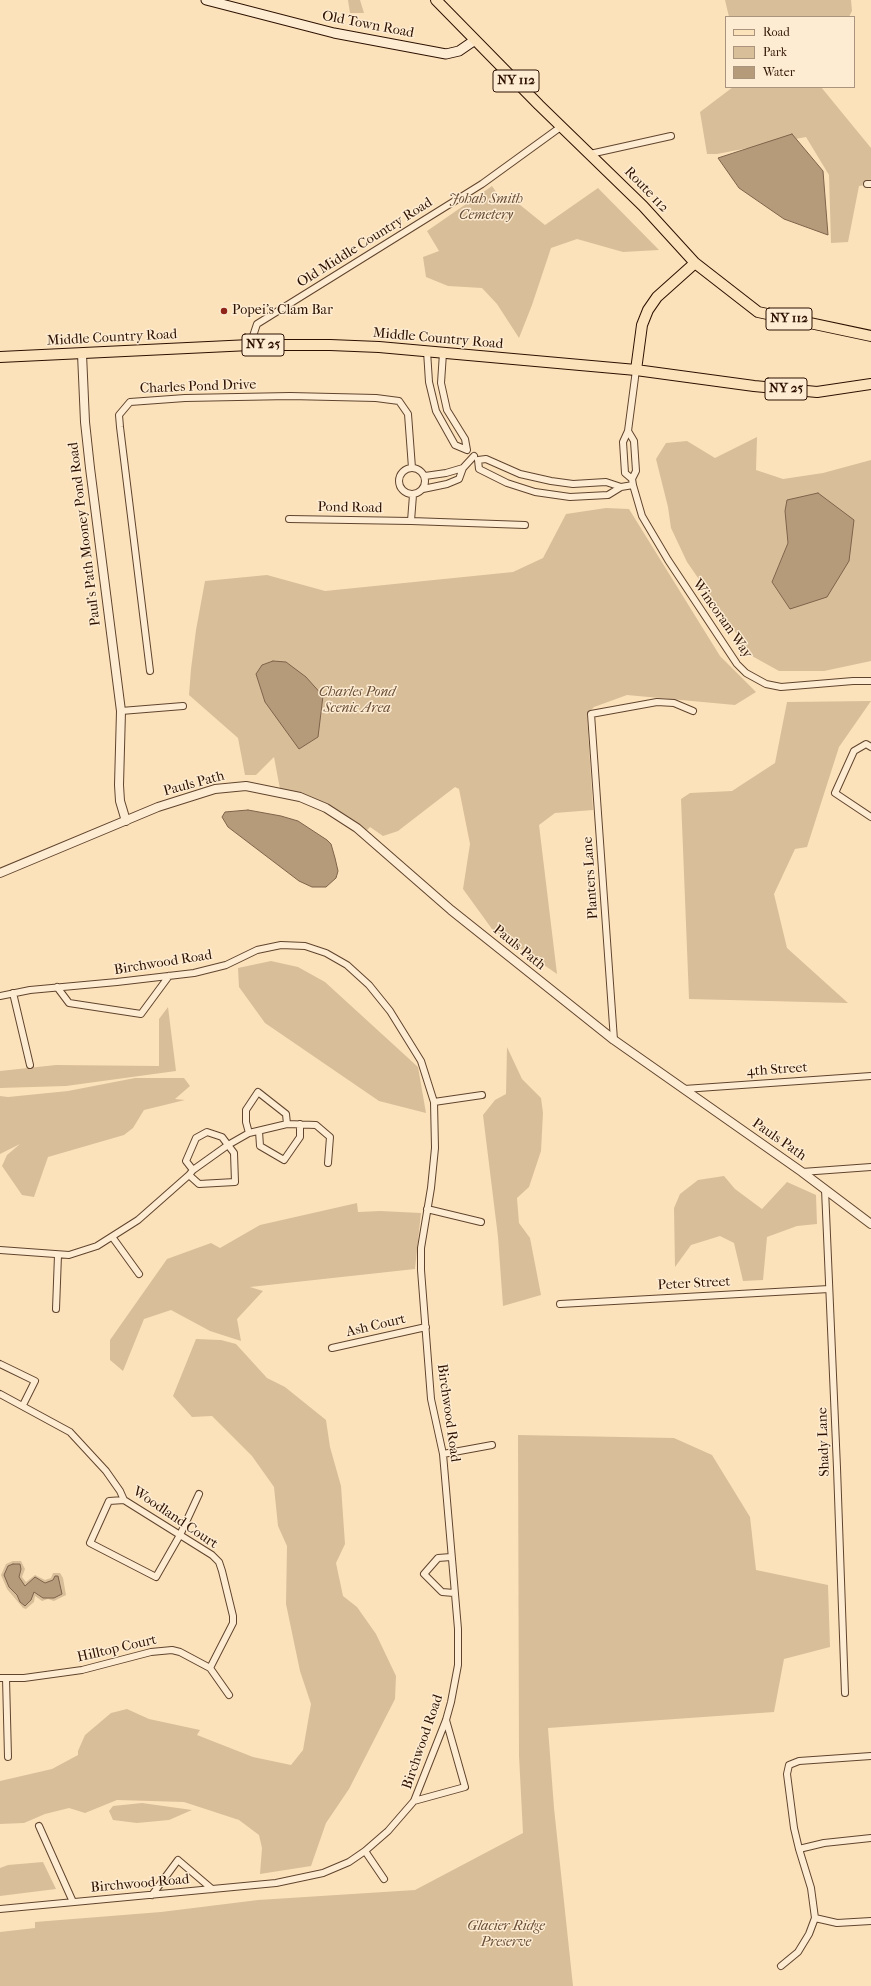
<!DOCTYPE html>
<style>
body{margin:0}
#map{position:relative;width:871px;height:1986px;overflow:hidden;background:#fce2ba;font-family:"IM FELL French Canon",serif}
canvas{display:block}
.legend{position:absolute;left:725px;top:16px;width:130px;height:72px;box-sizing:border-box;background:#fdecd2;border:1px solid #aa947e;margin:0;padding:5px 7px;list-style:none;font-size:12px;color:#2d1000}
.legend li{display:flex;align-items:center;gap:8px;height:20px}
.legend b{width:20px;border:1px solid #aa947e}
</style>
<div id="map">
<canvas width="871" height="1986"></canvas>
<ul class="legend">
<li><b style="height:5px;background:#fce2ba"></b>Road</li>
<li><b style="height:11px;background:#d9be9a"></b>Park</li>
<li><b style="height:11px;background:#b69b7b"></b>Water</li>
</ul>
</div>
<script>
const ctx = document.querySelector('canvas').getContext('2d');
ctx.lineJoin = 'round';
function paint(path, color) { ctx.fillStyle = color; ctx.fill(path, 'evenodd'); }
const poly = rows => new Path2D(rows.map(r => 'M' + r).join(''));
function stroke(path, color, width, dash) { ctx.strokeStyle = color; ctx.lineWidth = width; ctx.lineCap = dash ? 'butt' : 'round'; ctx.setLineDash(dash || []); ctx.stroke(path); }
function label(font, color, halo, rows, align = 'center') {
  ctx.font = font + ' "IM FELL French Canon",serif'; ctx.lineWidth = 3; ctx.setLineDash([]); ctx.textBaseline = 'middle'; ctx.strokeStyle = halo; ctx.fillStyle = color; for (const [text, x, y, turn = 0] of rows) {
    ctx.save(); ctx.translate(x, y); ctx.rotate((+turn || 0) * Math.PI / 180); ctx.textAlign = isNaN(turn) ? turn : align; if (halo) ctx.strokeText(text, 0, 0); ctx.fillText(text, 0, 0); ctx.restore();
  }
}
const green = poly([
 [348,0,360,0,364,13,350,13],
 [725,0,851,0,852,11,849,17,729,17],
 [733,87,821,87,871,148,871,184,859,186,848,242,831,243,829,175,806,137,717,154,707,154,700,112],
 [492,186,503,202,509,196,545,225,598,188,659,250,623,252,577,239,551,248,532,305,519,338,497,304,482,288,448,286,426,277,423,257,439,251,427,231],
 [757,437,756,470,783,479,823,473,871,460,871,661,824,671,779,671,752,656,687,562,671,528,668,507,656,459,666,443,687,441,715,458],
 [788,543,790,609,772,582],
 [606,508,629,509,720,656,756,692,735,705,627,695,594,707,587,714,593,810,555,813,539,825,557,974,492,929,463,889,470,844,459,789,455,787,398,831,383,836,370,827,364,833,326,805,280,789,274,757,256,775,245,775,238,738,189,695,191,669,196,630,205,581,267,575,325,591,513,572,543,558,566,514],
 [871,701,839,747,807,847,795,849,774,894,787,948,848,1003,689,999,681,799,690,793,732,791,775,763,787,702],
 [271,961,298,967,325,982,418,1067,426,1113,379,1101,265,1023,239,987,238,968],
 [168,1007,176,1071,66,1086,0,1088,0,1071,56,1065,159,1066,159,1019],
 [507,1047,522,1079,541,1098,543,1113,541,1151,529,1187,517,1198,519,1223,530,1238,541,1295,503,1306,498,1237,483,1115,495,1100,506,1094],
 [135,1078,184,1078,190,1086,175,1099,185,1100,144,1110,133,1128,124,1135,48,1157,34,1197,22,1195,2,1166,7,1155,20,1144,0,1154,0,1096,8,1097,68,1091],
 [724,1176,735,1189,762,1209,787,1182,816,1195,817,1224,797,1226,767,1237,763,1280,743,1281,734,1243,720,1236,691,1245,675,1267,674,1208,680,1194,698,1180],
 [357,1203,358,1212,380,1211,421,1213,415,1269,250,1287,263,1291,237,1319,241,1341,210,1331,171,1310,144,1319,123,1371,110,1360,110,1340,167,1259,211,1243,220,1248,260,1225],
 [196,1339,221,1340,236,1344,267,1378,285,1387,326,1420,330,1447,341,1486,345,1544,336,1563,343,1596,357,1607,376,1634,396,1676,395,1699,349,1789,326,1823,311,1866,260,1874,262,1848,259,1835,239,1820,184,1802,117,1800,85,1813,69,1808,45,1814,24,1823,0,1824,0,1781,52,1769,78,1755,78,1751,85,1735,111,1713,127,1709,149,1719,200,1730,197,1735,253,1757,291,1765,303,1750,311,1704,300,1671,286,1604,287,1546,278,1526,274,1487,252,1456,212,1416,192,1417,173,1396],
 [518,1435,674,1438,712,1455,750,1517,756,1570,828,1585,830,1647,784,1659,774,1712,548,1728,554,1808,573,1986,0,1986,0,1932,35,1928,35,1922,161,1912,258,1900,415,1890,523,1833,519,1756],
 [13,1561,21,1561,25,1569,22,1577,26,1582,35,1575,45,1580,51,1578,53,1573,60,1573,63,1578,66,1595,54,1601,48,1599,42,1601,35,1596,34,1602,26,1609,23,1608,7,1589,1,1575,6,1564],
 [142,1803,192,1810,169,1820,137,1823,113,1820,109,1811,113,1806],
 [43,1862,56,1889,0,1896,0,1868,8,1865]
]);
const water = poly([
 [792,134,823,171,828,235,784,219,739,188,718,158,792,134],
 [818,493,854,520,849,561,827,597,790,609,772,582,788,543,785,511,787,500,818,493],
 [273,661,286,662,306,677,323,696,318,737,299,749,265,702,256,674,262,665,273,661],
 [248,810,281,816,298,821,327,840,331,844,335,858,338,871,336,878,326,887,312,887,299,881,228,827,222,817,225,812,248,810],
 [13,1564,20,1564,21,1569,19,1577,25,1586,35,1577,45,1583,53,1580,55,1576,58,1576,62,1594,54,1598,43,1598,34,1592,31,1600,25,1606,20,1602,17,1595,9,1587,4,1575,8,1566,13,1564]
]);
const minor = poly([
 [590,154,671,136],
 [867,184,871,184],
 [250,345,257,324,482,184,562,126],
 [427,351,429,382,436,411,455,445,467,450,465,439,447,410,441,383,443,353],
 [628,431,634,441,636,471,632,479,625,473,623,442,628,431,636,370],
 '399 481a13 13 0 1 1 26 0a13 13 0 1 1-26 0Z',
 [425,476,446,473,463,468],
 [633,485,642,516,668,560,737,664,746,673,766,684,781,687,853,681,871,681],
 [621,487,606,482,573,484,551,481,520,474,486,459,478,460,479,469,507,483,535,492,570,497,608,495,621,487,633,485,632,479],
 [423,489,447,484,459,479,463,468,474,456],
 [289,519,411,521,413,495],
 [411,521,525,525],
 [150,671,120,427,119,415,130,402,185,398,290,396,376,398,399,401,408,414,412,468],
 [121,711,183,706],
 [871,747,866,744,854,751,835,793,871,817],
 [57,987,69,1003,141,1014,169,976],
 [13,993,30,1065],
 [0,996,30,990,117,982,194,973,226,965,257,950,281,945,305,946,326,953,347,965,369,985,390,1011,421,1061,434,1102,435,1148,431,1188,421,1248,421,1270,431,1399,443,1454,458,1629,458,1665,451,1702,446,1720,414,1801,388,1831,365,1851,349,1862,323,1873,276,1883,0,1909],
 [614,1040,591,714,657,702,674,703,693,711],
 [684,1089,871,1076],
 [434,1102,482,1095],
 [259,1131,260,1146,284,1160,300,1137,300,1124],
 [249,1133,246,1122,246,1110,258,1092,286,1114,287,1124],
 [802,1172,871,1167],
 [189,1175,199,1184,235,1182,234,1153,222,1137,207,1132,196,1138,186,1161,193,1170],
 [825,1189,837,1468,845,1693],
 [427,1209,481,1222],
 [113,1238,139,1274],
 [0,1250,69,1255,97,1246,138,1220,189,1175,193,1170,228,1145,249,1133,287,1124,316,1125,330,1137,328,1163],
 [560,1304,829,1289],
 [56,1309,58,1255],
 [332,1348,426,1327],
 [0,1364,35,1381,23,1405],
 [0,1394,70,1432,106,1471,120,1491,124,1500,212,1555,219,1562,222,1571,233,1616,233,1623,210,1668],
 [443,1454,492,1445],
 [124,1500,109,1501,90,1543,156,1577,180,1535,199,1494],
 [451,1557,438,1558,424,1574,442,1592,454,1593],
 [0,1678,24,1678,82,1670,151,1652,172,1650,180,1652,210,1668,229,1695],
 [6,1678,8,1757],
 [414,1801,465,1787,446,1720],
 [39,1826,73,1902],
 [871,1838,824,1843,799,1849,811,1888,815,1918,837,1923,871,1921],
 [799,1849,794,1828,787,1774,789,1765,799,1761,871,1756],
 [365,1851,384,1879],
 [152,1895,178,1860,212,1889],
 [781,1966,798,1952,809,1934,815,1918]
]);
const tertiary = poly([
 [82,354,85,422,90,468,121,711,119,785,120,801,126,821],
 [0,873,158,807,215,789,246,786,300,797,326,808,357,828,451,910,614,1040,802,1172,871,1224]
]);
const secondary = poly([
 [206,0,334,33,446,54,459,51,475,40]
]);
const primary = poly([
 [436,0,539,105,643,206,695,263,758,312,871,336],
 [0,357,250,345,330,345,379,347,636,370,754,386,817,392,871,384],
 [636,370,642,325,648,310,657,297,695,263]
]);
const markers = [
 [224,311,4,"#8f2418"]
];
const shields = [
 [516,81,46],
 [789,319,46],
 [263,345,42],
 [786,389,42]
];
const shieldNames = [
 ["NY 112",516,81],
 ["NY 112",789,319],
 ["NY 25",263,345],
 ["NY 25",786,389]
];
const streetNames = [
 ["Old Town Road",368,25,11],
 ["Route 112",646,190,46],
 ["Old Middle Country Road",365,243,-32],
 ["Middle Country Road",112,338,-3],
 ["Middle Country Road",438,339,5],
 ["Charles Pond Drive",198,387,-2],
 ["Pond Road",350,508,1],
 ["Paul's Path Mooney Pond Road",85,534,-97],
 ["Wincoram Way",722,619,55],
 ["Pauls Path",194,784,-15],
 ["Planters Lane",591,878,-94],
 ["Pauls Path",519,948,39],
 ["Birchwood Road",163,963,-9],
 ["4th Street",777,1070,-4],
 ["Pauls Path",779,1140,35],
 ["Peter Street",694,1284,-3],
 ["Ash Court",376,1326,-13],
 ["Birchwood Road",448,1413,82],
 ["Shady Lane",824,1442,-92],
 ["Woodland Court",175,1518,34],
 ["Hilltop Court",117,1649,-13],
 ["Birchwood Road",423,1742,-71],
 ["Birchwood Road",140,1884,-5]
];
const parkNames = [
 ["Johah Smith",486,200],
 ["Cemetery",486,216],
 ["Charles Pond",357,693],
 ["Scenic Area",357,709],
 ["Glacier Ridge",506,1927],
 ["Preserve",506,1943]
];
const poiNames = [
 ["Popei's Clam Bar",232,311]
];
paint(green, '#d9be9a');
paint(water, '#b69b7b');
stroke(water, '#7f634a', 1);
stroke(minor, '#61442e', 8);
stroke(tertiary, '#61442e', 10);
stroke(secondary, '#2d1000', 11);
stroke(primary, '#2d1000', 12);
stroke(minor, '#fdecd2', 6);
stroke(tertiary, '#fdecd2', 8);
stroke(secondary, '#fdecd2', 9);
stroke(primary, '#fce2ba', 10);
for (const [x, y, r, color] of markers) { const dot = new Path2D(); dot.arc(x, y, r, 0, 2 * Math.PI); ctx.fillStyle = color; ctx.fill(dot); stroke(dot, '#fdecd2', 1.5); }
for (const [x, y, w] of shields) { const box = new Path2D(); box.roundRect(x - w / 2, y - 11, w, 22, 3); ctx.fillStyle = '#fdecd2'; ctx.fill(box); stroke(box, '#2d1000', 1); }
label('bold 13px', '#2d1000', null, shieldNames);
label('14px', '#2d1000', '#fdecd2', streetNames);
label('italic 14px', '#694d36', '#fdecd2', parkNames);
label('14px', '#2d1000', '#fdecd2', poiNames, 'left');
</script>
